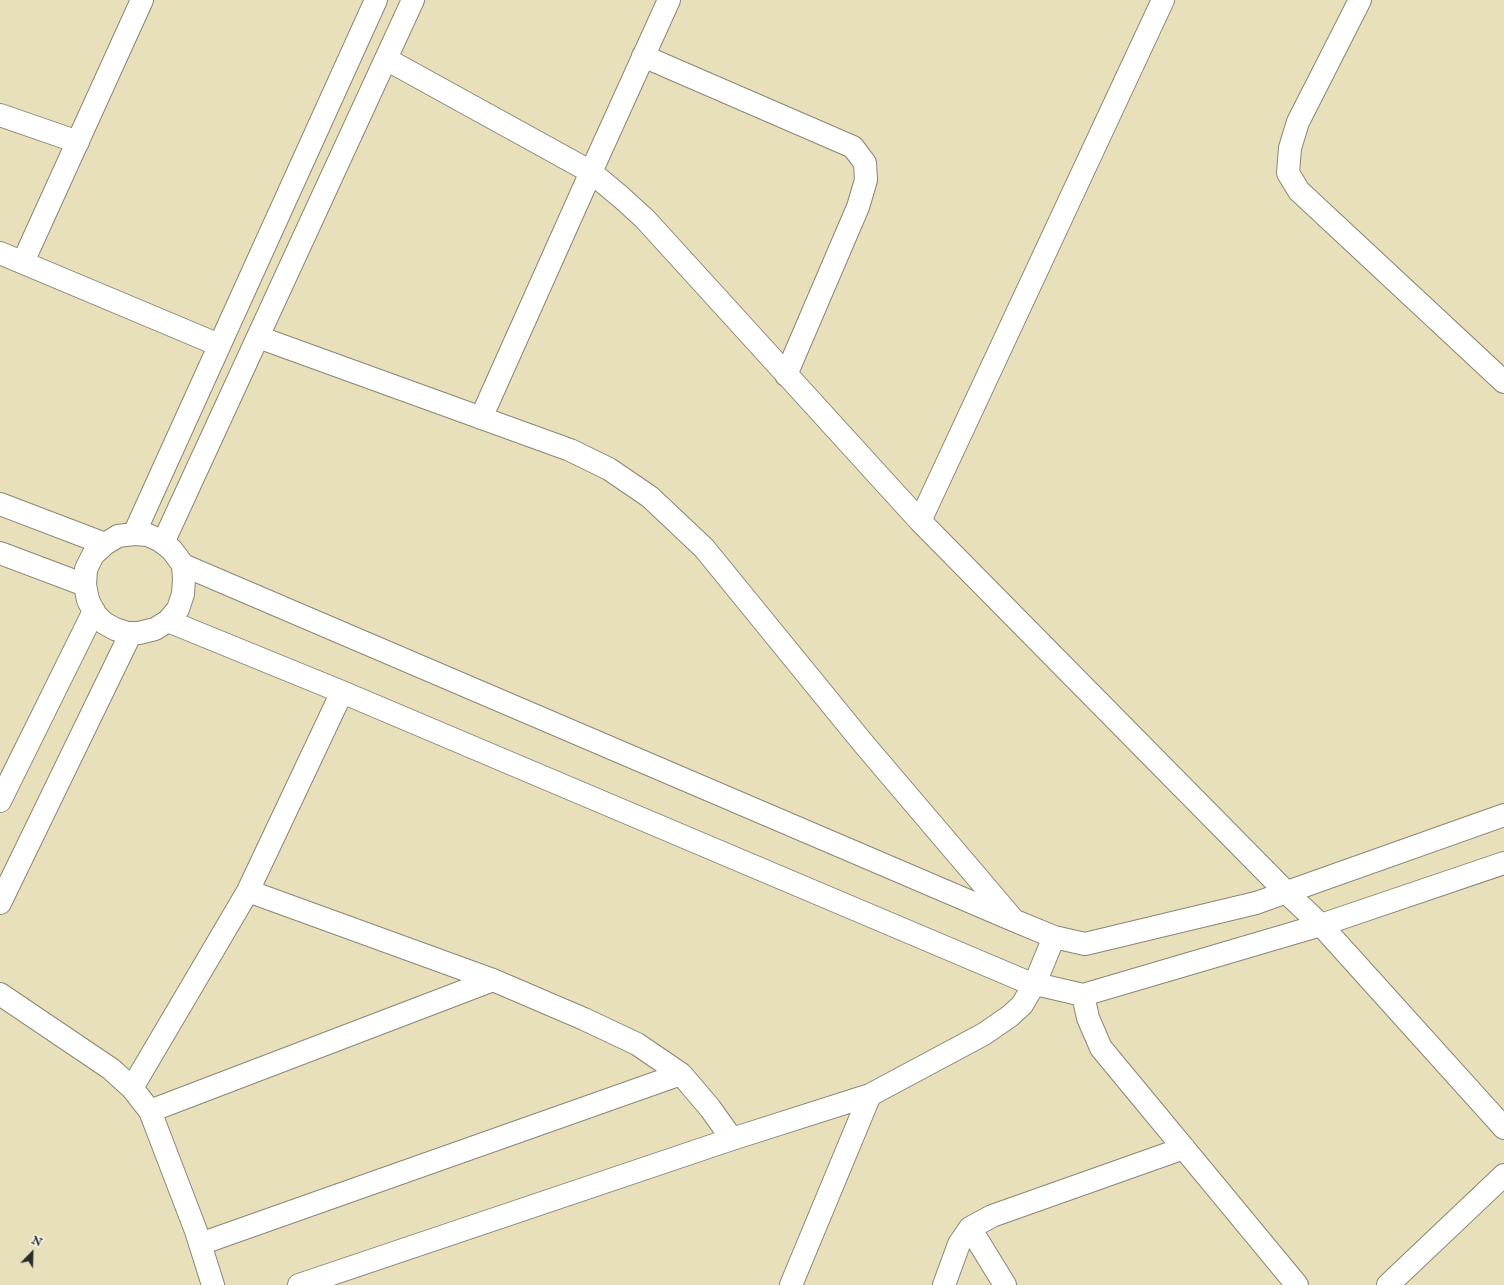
<!DOCTYPE html>
<style>
body{margin:0}
#map{position:relative;width:1504px;height:1285px;overflow:hidden;background:#e8e0bb;font-family:"IM FELL Double Pica",serif}
canvas{display:block}
.north{position:absolute;left:12px;top:1233px;width:40px;height:40px;-webkit-text-stroke:3px #fbf7ec;paint-order:stroke;rotate:23deg;font-size:11px;font-weight:700;line-height:16px;text-align:center;color:#2b2b2b}
.north::after{content:'';display:block;margin:auto;width:14px;height:18px;background:#2b2b2b;clip-path:polygon(50% 0,100% 100%,50% 72%,0 100%)}
</style>
<div id="map">
<canvas width="1504" height="1285"></canvas>
<div class="north">N</div>
</div>
<script>
const ctx = document.querySelector('canvas').getContext('2d');
ctx.lineJoin = 'round';
const poly = rows => new Path2D(rows.map(r => 'M' + r).join(''));
function stroke(path, color, width, dash) { ctx.strokeStyle = color; ctx.lineWidth = width; ctx.lineCap = dash ? 'butt' : 'round'; ctx.setLineDash(dash || []); ctx.stroke(path); }
const minor = poly([
 [1360,0,1298,122,1290,148,1288,173,1299,191,1504,382],
 [643,56,853,147,865,163,866,180,858,207,786,375],
 [386,59,591,172,622,198,645,219,920,521,1287,893,1321,925,1504,1128],
 [0,115,78,142],
 [0,253,219,345],
 [23,262,142,0],
 [258,337,570,450,609,469,650,497,704,548,863,743,1011,917],
 [481,418,591,172,669,0],
 [0,504,105,544],
 [920,521,1163,0],
 [134,534,376,0],
 [163,543,413,0],
 [0,553,85,585],
 [183,565,184,579,183,594,178,609,168,621,155,629,139,633,127,633,115,629,104,623,95,614,88,600,85,585,86,569,93,555,105,544,118,536,134,534,148,535,161,541,172,550,183,565,1013,920,1054,937,1085,944,1256,903,1504,815],
 [168,621,342,692,1027,982,1083,995,1321,925,1504,863],
 [0,801,94,611],
 [248,891,493,980,584,1019,637,1044,681,1074,710,1108,732,1139],
 [0,903,131,633],
 [0,994,111,1069,132,1088,150,1111,196,1231,213,1285],
 [1083,995,1088,1018,1101,1048,1297,1285],
 [132,1088,248,891,342,692],
 [150,1111,493,980],
 [970,1228,1005,1285],
 [200,1244,681,1074],
 [299,1285,732,1139,870,1095,984,1034,1010,1016,1022,1005,1035,983,1054,937],
 [791,1285,870,1095],
 [944,1285,959,1244,970,1228,992,1216,1184,1148],
 [1388,1285,1504,1175]
]);
stroke(minor, '#8a8673', 24);
stroke(minor, '#fff', 22);
</script>
